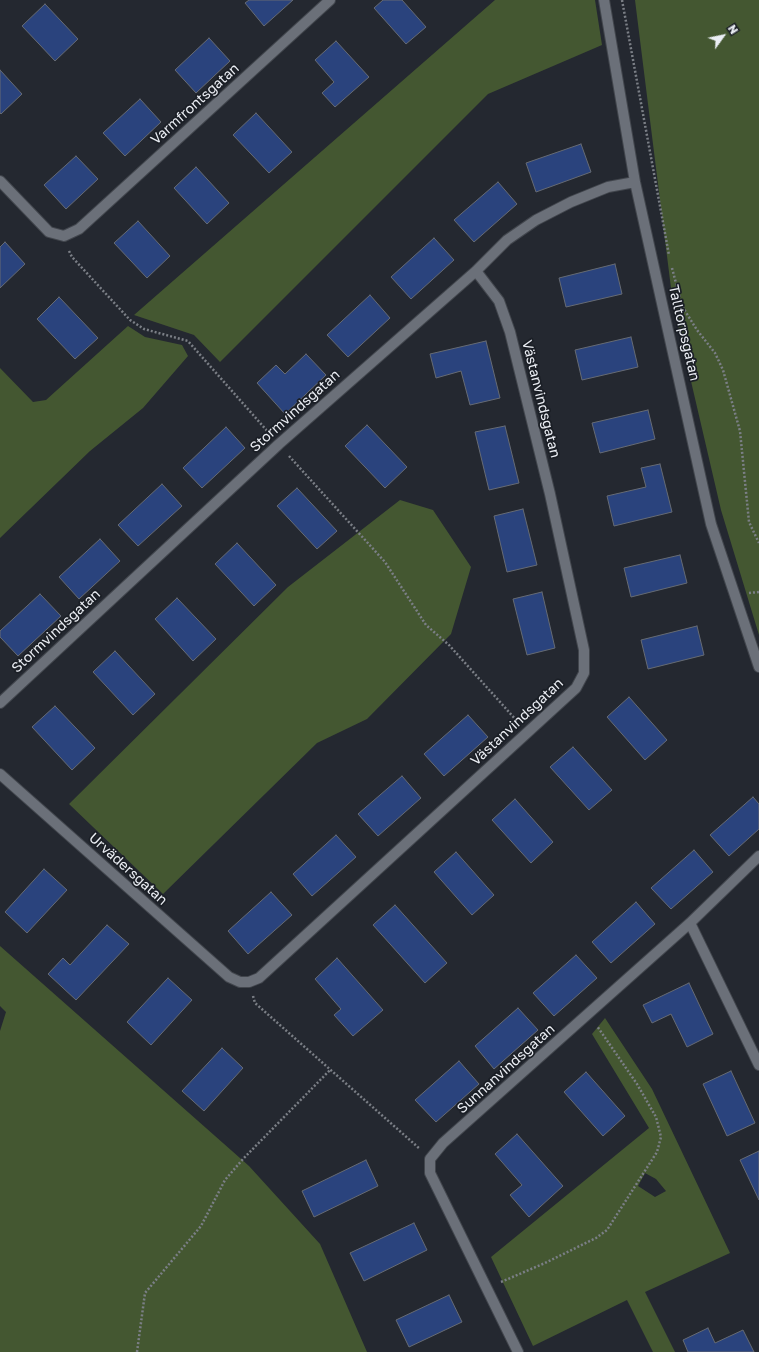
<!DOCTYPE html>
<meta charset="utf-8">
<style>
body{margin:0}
#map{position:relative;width:759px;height:1352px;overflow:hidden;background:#242830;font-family:"Golos Text",sans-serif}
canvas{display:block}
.north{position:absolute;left:703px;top:16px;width:40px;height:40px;-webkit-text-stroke:3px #1b1f26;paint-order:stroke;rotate:57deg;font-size:11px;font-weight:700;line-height:16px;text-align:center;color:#ebeef4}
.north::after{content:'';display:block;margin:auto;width:14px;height:18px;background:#ebeef4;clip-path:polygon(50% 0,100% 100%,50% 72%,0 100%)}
</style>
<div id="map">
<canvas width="759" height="1352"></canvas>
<div class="north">N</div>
</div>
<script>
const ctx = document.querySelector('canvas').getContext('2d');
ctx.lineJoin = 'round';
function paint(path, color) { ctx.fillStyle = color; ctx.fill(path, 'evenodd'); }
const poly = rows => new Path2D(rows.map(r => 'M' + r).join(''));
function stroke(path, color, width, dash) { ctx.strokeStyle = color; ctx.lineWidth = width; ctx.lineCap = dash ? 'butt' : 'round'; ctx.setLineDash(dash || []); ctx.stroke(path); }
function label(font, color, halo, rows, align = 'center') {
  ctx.font = font + ' "Golos Text",sans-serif'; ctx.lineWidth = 3.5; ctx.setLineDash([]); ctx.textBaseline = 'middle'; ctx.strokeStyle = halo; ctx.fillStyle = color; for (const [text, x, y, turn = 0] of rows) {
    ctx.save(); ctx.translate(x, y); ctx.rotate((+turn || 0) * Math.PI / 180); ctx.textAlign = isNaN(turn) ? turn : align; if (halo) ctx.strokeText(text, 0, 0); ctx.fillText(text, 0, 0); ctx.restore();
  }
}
const green = poly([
 [495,0,595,0,602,45,488,94,220,362,194,335,134,315],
 [635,0,759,0,759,635,721,510,673,304],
 [128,326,145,337,182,345,188,356,143,408,90,451,0,538,0,368,33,402,46,400],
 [400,500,433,510,471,567,451,634,367,719,317,743,163,894,69,804,288,587],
 [0,946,249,1166,320,1244,367,1352,0,1352,0,1031,6,1012,0,1006],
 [605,1018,652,1089,730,1253,645,1292,675,1352,653,1352,627,1300,533,1346,491,1257,649,1128,592,1034],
 [645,1173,656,1179,666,1191,655,1197,638,1186]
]);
const building = poly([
 [249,0,293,0,264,26,245,3,249,0],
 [383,0,402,0,426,27,406,44,374,8,383,0],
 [45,4,78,39,55,61,22,26,45,4],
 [209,38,230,61,196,93,175,70,209,38],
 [336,41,369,77,335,107,322,93,334,82,315,60,336,41],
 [0,70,22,94,1,114,0,113,0,70],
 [140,99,161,122,125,156,103,133,140,99],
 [256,113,292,152,269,173,233,135,256,113],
 [581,144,591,172,536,192,526,163,581,144],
 [76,156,98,179,66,209,44,185,76,156],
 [196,167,229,203,207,224,174,188,196,167],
 [498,182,517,204,474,242,454,220,498,182],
 [138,221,170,256,147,278,114,243,138,221],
 [434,238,454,260,411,299,391,277,434,238],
 [5,242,25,264,0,288,0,247,5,242],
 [615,264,622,294,566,307,559,278,615,264],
 [370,295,390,318,348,357,327,335,370,295],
 [59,297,98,338,75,359,37,319,59,297],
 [631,337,638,367,582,380,575,350,631,337],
 [486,341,500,398,470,405,461,371,436,378,430,354,486,341],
 [306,354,326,375,285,414,257,383,276,365,285,374,306,354],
 [648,410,655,439,600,453,592,423,648,410],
 [367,425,407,467,385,488,345,446,367,425],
 [505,426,519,483,489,490,475,432,505,426],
 [226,427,245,448,202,488,183,468,226,427],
 [660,464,672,512,614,526,607,496,646,487,641,468,660,464],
 [162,484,182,506,138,546,118,525,162,484],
 [297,488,337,531,317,549,277,506,297,488],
 [523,509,537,565,507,572,494,516,523,509],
 [100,539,120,561,79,599,59,577,100,539],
 [237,543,276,585,254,606,215,564,237,543],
 [680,555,687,583,631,597,624,568,680,555],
 [542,592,555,648,527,655,513,599,542,592],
 [40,594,61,616,18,656,0,637,0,631,40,594],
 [177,598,216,639,193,661,155,619,177,598],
 [697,626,704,655,648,669,641,640,697,626],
 [115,651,155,694,133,715,93,672,115,651],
 [629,697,667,740,645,760,607,717,629,697],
 [55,706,95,748,72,770,32,727,55,706],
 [468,715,488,737,444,776,424,754,468,715],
 [573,747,612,790,589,810,550,767,573,747],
 [402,776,421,798,378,836,358,814,402,776],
 [753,797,759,804,759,829,729,856,710,835,753,797],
 [515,799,553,842,531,863,492,820,515,799],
 [336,835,356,857,312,896,293,874,336,835],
 [694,850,713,872,671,909,651,888,694,850],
 [456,852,494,895,472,915,434,872,456,852],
 [44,869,67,890,27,933,5,912,44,869],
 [271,892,292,915,248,954,228,931,271,892],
 [636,902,655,924,611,963,592,942,636,902],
 [395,905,447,963,425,983,373,925,395,905],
 [107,925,129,944,76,1000,48,974,63,958,70,965,107,925],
 [576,955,597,978,554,1016,533,993,576,955],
 [337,958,383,1010,353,1036,334,1015,341,1009,315,979,337,958],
 [168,978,192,1000,151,1045,127,1022,168,978],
 [689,983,713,1034,687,1047,671,1014,652,1023,643,1005,689,983],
 [518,1008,538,1030,494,1069,475,1046,518,1008],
 [222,1048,243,1068,204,1111,182,1091,222,1048],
 [459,1061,479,1084,436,1122,415,1100,459,1061],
 [731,1071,755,1123,727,1136,703,1084,731,1071],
 [586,1072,625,1116,603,1136,564,1092,586,1072],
 [517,1134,563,1186,529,1217,510,1195,522,1185,495,1154,517,1134],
 [759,1151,759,1200,740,1160,759,1151],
 [366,1160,378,1186,314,1217,302,1191,366,1160],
 [414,1223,427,1250,364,1281,350,1253,414,1223],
 [449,1295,462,1322,409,1347,396,1320,449,1295],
 [708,1328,715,1343,743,1330,754,1352,688,1352,683,1340,708,1328]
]);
const path = poly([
 [622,0,669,255],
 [69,251,72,257,130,320,144,329,188,341,269,433],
 [672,268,682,306,697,330,715,353,723,370,740,431,749,522,759,543],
 [289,456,385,562,426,625,449,645,517,721],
 [749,593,759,592],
 [253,996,255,1003,420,1149],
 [501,1282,545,1263,596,1238,607,1230,657,1152,661,1137,656,1117,637,1084,597,1026],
 [137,1352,145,1293,201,1226,225,1180,243,1159,330,1070]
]);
const minor = poly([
 [604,0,635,182,711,524,759,667],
 [0,181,49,232,64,236,79,229,330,0],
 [0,703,279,444,476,271,507,240,536,220,571,202,608,187,635,182],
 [0,774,229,977,240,982,249,982,259,978,576,688,584,673,584,650,550,494,510,332,499,301,476,271],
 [690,923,759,1065],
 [518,1352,430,1173,430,1159,443,1143,690,923,759,856]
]);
const streetNames = [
 ["Varmfrontsgatan",195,104,-42],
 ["Talltorpsgatan",684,333,77],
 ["Västanvindsgatan",541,399,76],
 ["Stormvindsgatan",295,411,-42],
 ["Stormvindsgatan",56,631,-43],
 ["Västanvindsgatan",517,722,-43],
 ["Urvädersgatan",128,869,42],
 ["Sunnanvindsgatan",506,1069,-42]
];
paint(green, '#445731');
paint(building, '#2a437d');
stroke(building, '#666b74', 1);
stroke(minor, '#42464d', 12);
stroke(path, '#7b7f86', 2.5, [2, 2]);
stroke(minor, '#6b7079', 10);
label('14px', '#ebeef4', '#1b1f26', streetNames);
</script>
